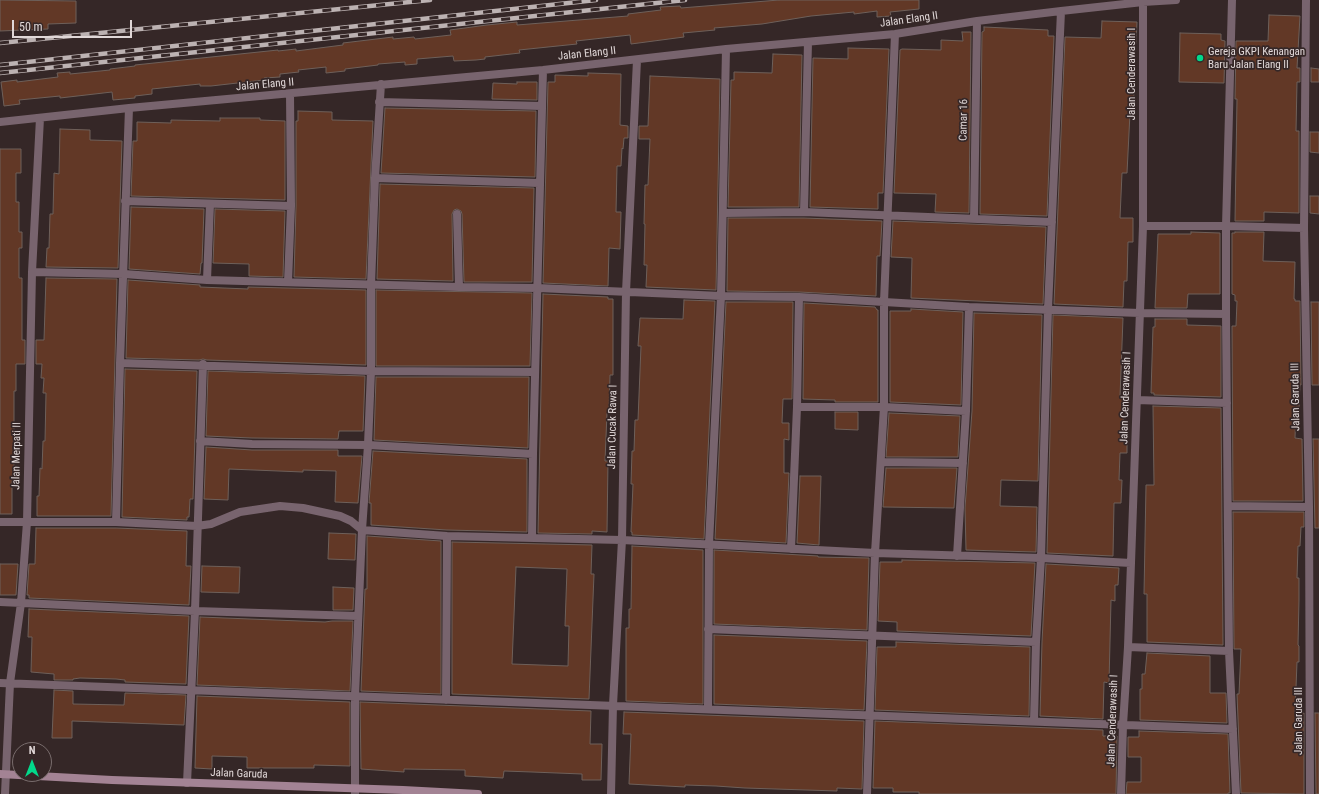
<!DOCTYPE html>
<style>
body{margin:0}
#map{position:relative;width:1319px;height:794px;overflow:hidden;background:#352727;font-family:"Roboto Condensed",sans-serif}
canvas{display:block}
.north{position:absolute;left:12px;top:742px;width:40px;height:40px;box-sizing:border-box;background:#352727;border:1px solid #796d6d;border-radius:50%;rotate:0deg;font-size:11px;font-weight:700;line-height:16px;text-align:center;color:#e0d7d7}
.north::after{content:'';display:block;margin:auto;width:14px;height:18px;background:#02d98b;clip-path:polygon(50% 0,100% 100%,50% 72%,0 100%)}
.scale{position:absolute;left:12px;top:20px;width:120px;height:18px;box-sizing:border-box;border:2px solid #e0d7d7;border-top:0;padding-left:5px;font-size:12px;line-height:14px;white-space:nowrap;color:#e0d7d7;-webkit-text-stroke:3px #352727;paint-order:stroke}
</style>
<div id="map">
<canvas width="1319" height="794"></canvas>
<div class="north">N</div>
<div class="scale">50 m</div>
</div>
<script>
const ctx = document.querySelector('canvas').getContext('2d');
ctx.lineJoin = 'round';
function paint(path, color) { ctx.fillStyle = color; ctx.fill(path, 'evenodd'); }
const poly = rows => new Path2D(rows.map(r => 'M' + r).join(''));
function stroke(path, color, width, dash) { ctx.strokeStyle = color; ctx.lineWidth = width; ctx.lineCap = dash ? 'butt' : 'round'; ctx.setLineDash(dash || []); ctx.stroke(path); }
function label(font, color, halo, rows, align = 'center') {
  ctx.font = font + ' "Roboto Condensed",sans-serif'; ctx.lineWidth = 3.5; ctx.setLineDash([]); ctx.textBaseline = 'middle'; ctx.strokeStyle = halo; ctx.fillStyle = color; for (const [text, x, y, turn = 0] of rows) {
    ctx.save(); ctx.translate(x, y); ctx.rotate((+turn || 0) * Math.PI / 180); ctx.textAlign = isNaN(turn) ? turn : align; if (halo) ctx.strokeText(text, 0, 0); ctx.fillText(text, 0, 0); ctx.restore();
  }
}
const building = poly([
 [0,0,76,1,76,23,48,24,48,29,0,31,0,0],
 [779,0,919,0,919,9,890,12,891,16,877,17,877,11,854,14,854,12,811,16,762,24,714,28,715,30,683,33,684,37,631,44,630,35,576,41,577,44,519,50,520,53,485,57,485,59,476,60,454,61,453,56,417,59,417,64,405,65,405,62,378,64,378,65,345,69,345,71,326,73,326,67,298,70,299,72,280,74,280,77,264,78,264,80,211,86,200,86,200,84,152,89,152,94,135,96,135,98,113,100,112,92,60,98,60,96,19,100,20,104,4,106,1,82,17,80,17,82,58,77,57,73,70,72,70,74,110,70,110,69,135,66,135,65,278,50,278,51,296,49,296,51,343,45,343,43,393,37,393,39,414,37,415,39,451,35,450,30,487,25,517,22,517,25,628,16,628,14,661,10,660,7,680,6,681,8,779,0],
 [1269,15,1300,16,1297,68,1300,68,1300,82,1297,82,1296,131,1299,131,1299,213,1264,212,1264,221,1235,221,1237,99,1235,99,1236,41,1268,41,1269,15],
 [1102,21,1137,22,1136,44,1134,44,1132,92,1134,92,1133,113,1130,113,1127,173,1122,173,1120,218,1133,218,1133,242,1128,242,1127,281,1124,281,1123,307,1054,304,1065,37,1101,38,1102,21],
 [984,27,1048,30,1048,36,1054,36,1047,216,980,214,982,32,984,31,984,27],
 [962,32,971,32,969,213,935,212,936,194,894,193,900,50,902,49,941,50,941,40,963,41,962,32],
 [1180,33,1221,34,1221,40,1225,41,1224,83,1179,82,1180,33],
 [848,48,889,49,883,193,878,193,878,209,810,207,813,58,848,59,848,48],
 [773,54,802,55,799,207,728,207,731,80,734,80,734,72,772,73,773,54],
 [1311,68,1319,69,1319,82,1311,82,1311,68],
 [588,73,621,74,620,125,628,126,628,138,624,138,623,149,622,148,621,166,617,166,616,212,621,212,620,249,609,248,608,286,543,283,548,82,555,82,555,75,588,76,588,73],
 [650,76,720,79,716,290,646,287,647,265,644,265,645,224,644,224,645,185,648,185,650,139,639,139,639,126,648,126,650,76],
 [517,82,537,82,537,100,492,99,493,83,517,84,517,82],
 [385,108,536,111,535,177,381,173,385,108],
 [298,111,332,112,332,120,373,121,366,279,294,277,296,206,296,121,298,121,298,111],
 [220,118,260,118,260,120,285,121,285,200,131,196,133,141,137,141,137,122,171,123,171,120,220,121,220,118],
 [60,129,90,130,90,140,122,141,118,268,46,267,47,248,49,248,50,214,53,214,54,173,59,174,60,129],
 [1310,132,1319,132,1319,153,1310,152,1310,132],
 [0,149,21,149,21,173,16,173,16,202,19,202,19,232,22,232,22,248,19,248,19,278,22,278,22,340,25,340,25,364,16,364,16,391,14,391,14,481,12,481,12,514,0,514,0,149],
 [380,184,534,188,532,282,464,282,462,214,461,211,457,209,454,210,452,214,453,281,377,279,380,184],
 [1310,196,1319,196,1319,214,1310,213,1310,196],
 [131,207,204,209,202,263,201,263,200,274,129,269,131,207],
 [215,209,285,211,283,277,249,276,249,264,213,263,215,209],
 [728,218,804,218,882,221,880,256,877,256,876,296,799,292,727,291,728,218],
 [893,221,1046,227,1043,304,911,298,912,258,891,257,893,221],
 [1191,232,1220,233,1220,294,1188,294,1187,308,1155,308,1158,234,1191,234,1191,232],
 [1235,232,1264,232,1263,261,1295,262,1294,299,1295,299,1295,301,1300,301,1301,385,1300,385,1299,407,1296,407,1295,438,1302,439,1303,501,1233,501,1232,326,1236,326,1237,301,1235,301,1235,295,1232,294,1232,233,1235,233,1235,232],
 [46,278,117,279,111,516,37,516,37,496,39,496,40,468,42,469,43,441,45,441,46,393,43,393,44,378,41,378,42,364,36,364,36,340,44,340,46,278],
 [128,280,200,285,200,287,248,289,248,287,366,290,366,365,207,360,203,359,199,360,126,358,128,280],
 [376,290,532,293,530,366,376,366,376,290],
 [543,294,608,297,608,299,613,299,613,375,610,375,609,413,607,413,605,461,608,461,607,532,592,531,592,534,538,533,543,294],
 [684,300,715,301,704,539,632,535,632,532,631,532,633,484,631,484,632,451,634,451,635,420,638,420,641,346,638,346,640,318,683,319,684,300],
 [726,302,793,302,792,399,783,399,782,423,789,423,789,440,784,439,784,473,789,473,786,543,715,539,726,302],
 [1311,302,1319,302,1319,385,1312,385,1311,302],
 [804,303,875,307,877,310,878,310,878,402,835,402,835,400,803,399,804,303],
 [911,309,963,312,961,405,890,402,890,311,911,311,911,309],
 [974,313,1042,315,1038,481,1001,480,1000,506,1037,507,1036,552,966,550,965,508,972,411,974,313],
 [1053,315,1123,318,1120,397,1124,397,1123,428,1127,428,1127,453,1120,453,1119,480,1122,480,1121,503,1114,503,1113,556,1047,553,1053,315],
 [1155,319,1187,319,1187,325,1221,326,1221,397,1154,395,1154,393,1151,393,1153,327,1155,327,1155,319],
 [125,369,197,371,193,499,190,499,189,517,187,517,187,520,122,517,125,369],
 [208,371,365,376,363,431,339,431,338,439,252,438,206,436,208,371],
 [376,377,529,377,528,448,374,440,376,377],
 [1153,406,1221,408,1223,645,1147,642,1147,594,1144,594,1146,485,1154,485,1153,406],
 [835,412,858,412,858,430,835,429,835,412],
 [889,413,960,416,958,457,886,457,889,413],
 [1313,439,1319,439,1319,528,1315,528,1313,439],
 [206,447,252,450,338,450,338,456,362,456,358,503,335,502,336,471,303,470,303,472,229,469,228,500,204,499,206,447],
 [373,451,527,459,527,532,447,530,371,525,371,503,369,503,373,451],
 [886,468,957,468,954,508,883,507,886,468],
 [800,476,821,476,819,545,797,543,800,476],
 [1233,512,1304,512,1304,527,1301,527,1300,546,1298,546,1297,578,1299,578,1299,600,1298,645,1299,646,1299,662,1297,662,1295,713,1304,713,1304,794,1241,793,1237,694,1239,694,1241,649,1234,649,1233,512],
 [36,528,116,528,187,531,186,566,191,566,189,605,29,598,29,595,27,595,29,564,35,564,36,528],
 [329,533,356,534,355,560,328,559,329,533],
 [367,536,441,541,441,694,361,691,365,589,367,589,367,536],
 [452,542,592,545,591,574,594,574,589,699,452,694,452,542],
 [516,567,567,569,565,626,569,626,568,666,512,664,516,567],
 [632,546,703,550,703,704,626,701,626,628,629,628,629,609,631,609,632,546],
 [714,550,818,556,818,557,869,558,867,630,714,624,714,550],
 [902,560,1035,563,1031,636,897,631,897,622,878,621,880,562,902,562,902,560],
 [0,564,18,564,16,595,0,595,0,564],
 [1046,564,1119,568,1118,585,1115,585,1115,601,1111,600,1109,683,1104,682,1103,719,1040,716,1042,642,1046,564],
 [202,566,240,567,239,593,201,592,202,566],
 [333,587,354,588,353,610,333,610,333,587],
 [29,609,189,616,186,684,125,682,125,680,116,679,80,678,73,679,73,680,54,680,54,674,31,672,32,637,28,637,29,609],
 [200,617,325,622,332,621,353,621,350,691,197,685,200,617],
 [714,635,867,641,864,710,714,704,714,635],
 [896,642,1030,647,1029,716,875,710,877,647,896,647,896,642],
 [1147,653,1210,656,1210,693,1226,693,1227,723,1140,720,1140,689,1142,689,1142,674,1145,674,1147,653],
 [54,690,73,691,73,704,124,705,125,693,186,695,184,725,72,721,72,738,52,738,54,690],
 [197,696,350,702,350,766,314,765,314,768,247,768,247,757,212,756,212,769,195,768,197,696],
 [360,702,591,711,590,744,602,744,601,780,582,780,582,774,532,772,504,771,503,778,465,776,465,770,404,769,404,772,361,769,360,702],
 [624,712,864,721,862,789,837,788,837,791,745,788,716,786,685,785,685,787,629,784,631,734,623,734,624,712],
 [1315,713,1319,713,1319,794,1316,794,1315,713],
 [875,721,1103,730,1103,736,1117,736,1116,794,919,794,919,792,893,792,893,788,873,788,875,721],
 [1139,731,1228,734,1230,793,1228,793,1228,794,1126,794,1127,782,1141,782,1141,757,1128,757,1128,737,1139,737,1139,731]
]);
const street = poly([
 [1232,0,1226,226,1226,314,1229,651,1236,794],
 [1306,0,1304,228,1309,507,1310,794],
 [808,42,804,212,1052,222],
 [379,102,542,106],
 [0,122,129,108,543,70,726,49,895,34,977,21,1061,11,1143,2,1176,0],
 [375,178,539,183],
 [125,201,291,206],
 [724,213,804,212],
 [457,214,459,287],
 [974,219,977,21],
 [1143,226,1226,226,1304,228],
 [32,272,124,274,207,280,459,287,538,288,721,296,799,297,969,307,1140,313,1226,314],
 [207,280,210,204],
 [288,282,291,206,290,94],
 [120,363,371,371,535,372],
 [1137,400,1227,403],
 [797,407,884,407,966,411],
 [200,441,252,444,368,445,533,454],
 [881,462,963,463],
 [1228,506,1309,507],
 [0,522,116,522,197,526,211,524,240,512,280,506,303,508,340,516,351,521,362,530,447,536,622,540,875,553,1041,558,1131,563],
 [116,522,120,363,129,108],
 [532,538,533,454,543,70],
 [791,549,797,407,799,297],
 [957,556,966,411,969,307],
 [0,602,195,611,358,616],
 [708,629,1036,642],
 [1128,647,1229,651],
 [0,683,1233,729],
 [446,700,447,536],
 [708,708,709,544,721,296,726,49],
 [1034,721,1036,642,1041,558,1048,309,1061,11],
 [187,783,195,611,203,364],
 [5,794,10,683,21,603,27,522,32,272,40,118],
 [355,794,355,696,362,530,368,445,371,371,371,285,375,178,381,84],
 [611,794,613,705,622,540,626,292,637,60],
 [867,794,875,553,884,407,884,302,895,34],
 [1121,794,1123,725,1128,647,1143,226,1143,2]
]);
const secondary = poly([
 [0,774,112,780,403,790,478,794]
]);
const rail = poly([
 [0,43,430,0],
 [0,65,596,0],
 [0,73,685,0]
]);
const markers = [
 [1200,58,4,"#02d98b"]
];
const streetNames = [
 ["Jalan Elang II",909,20,-8],
 ["Jalan Elang II",587,54,-6],
 ["Jalan Cenderawasih I",1132,74,-90],
 ["Jalan Elang II",265,85,-5],
 ["Camar 16",964,120,-89],
 ["Jalan Garuda III",1296,397,-91],
 ["Jalan Cenderawasih I",1126,398,-88],
 ["Jalan Cucak Rawa I",613,427,-89],
 ["Jalan Merpati II",17,456,-89],
 ["Jalan Cenderawasih I",1113,721,-88],
 ["Jalan Garuda III",1299,721,-90],
 ["Jalan Garuda",239,774,2]
];
const poiNames = [
 ["Gereja GKPI Kenangan",1208,52],
 ["Baru Jalan Elang II",1208,65]
];
paint(building, '#623826');
stroke(building, '#6e605a', 1);
stroke(street, '#78646e', 8);
stroke(secondary, '#a38394', 8);
stroke(rail, '#bcb2b2', 4.5);
stroke(rail, '#352727', 3, [9]);
for (const [x, y, r, color] of markers) { const dot = new Path2D(); dot.arc(x, y, r, 0, 2 * Math.PI); ctx.fillStyle = color; ctx.fill(dot); stroke(dot, '#352727', 1.5); }
label('11px', '#e0d7d7', '#352727', streetNames);
label('11px', '#e0d7d7', '#352727', poiNames, 'left');
</script>
